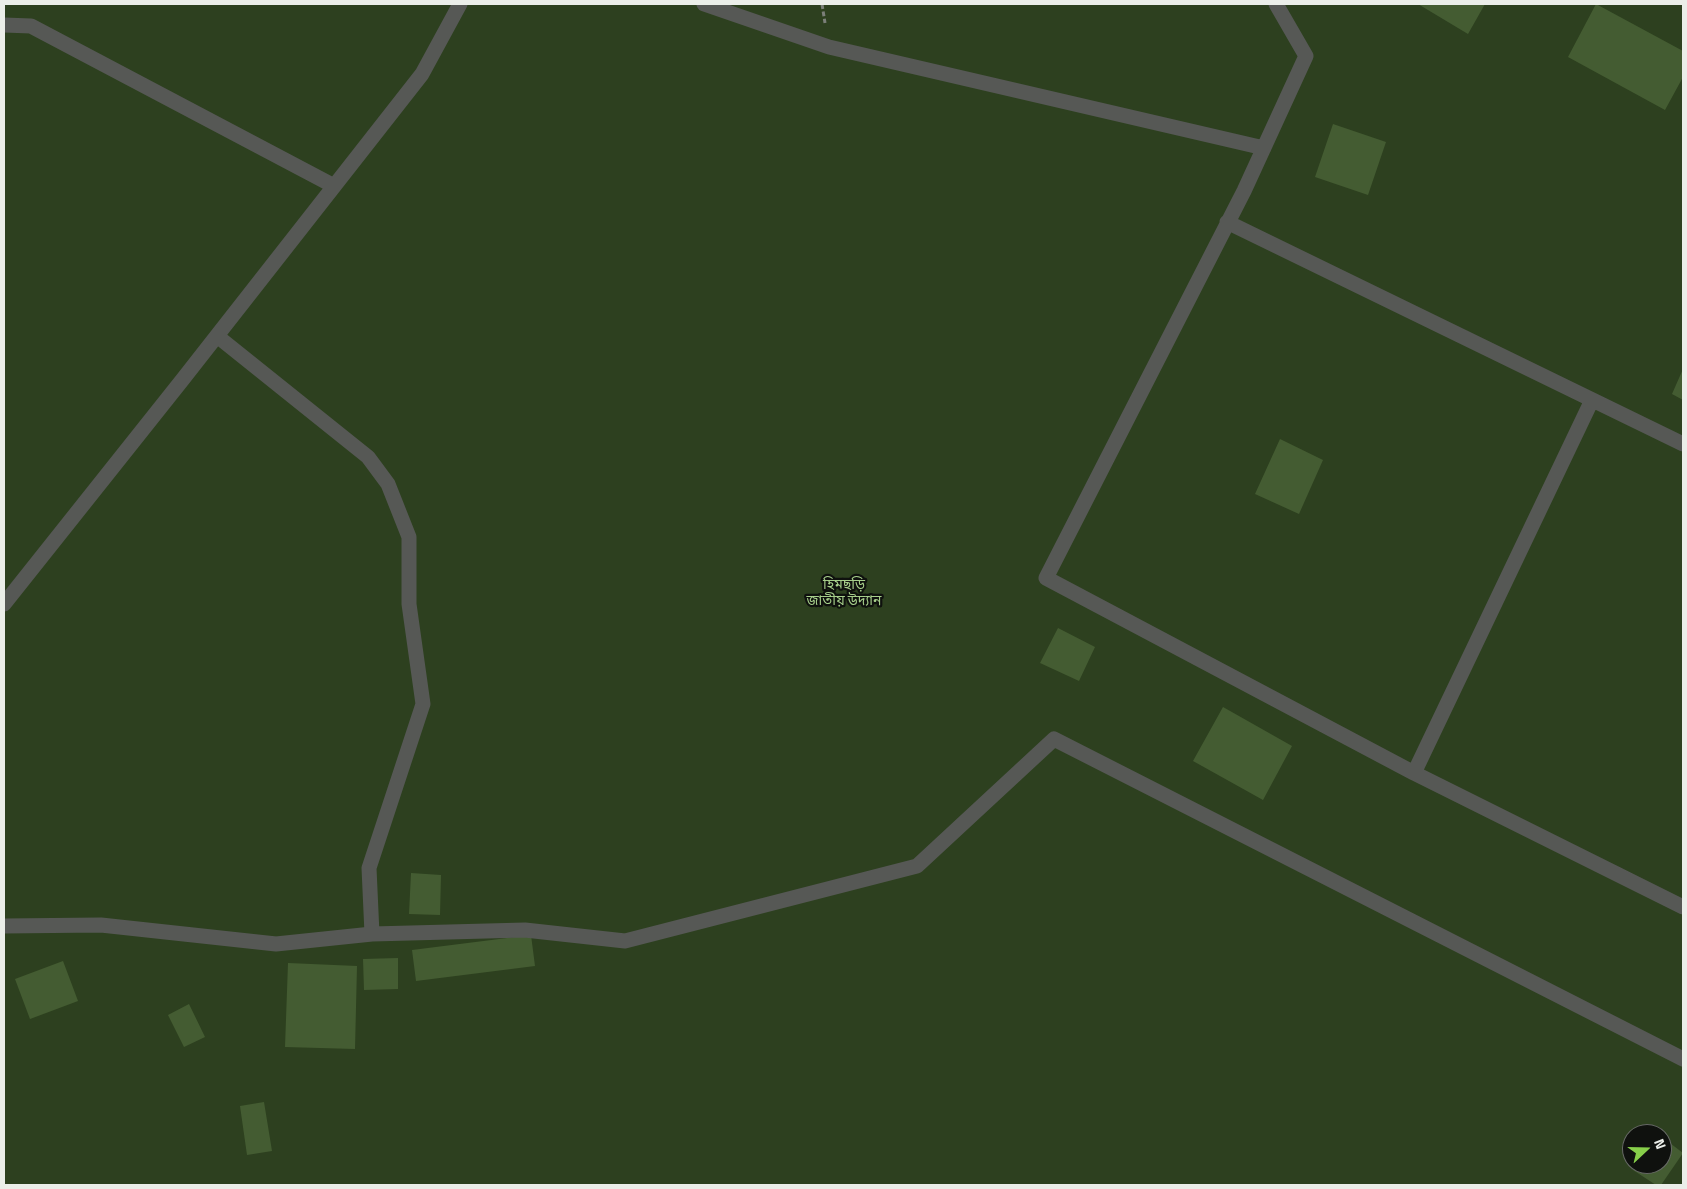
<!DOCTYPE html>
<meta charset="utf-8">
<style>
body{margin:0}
#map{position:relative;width:1687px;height:1189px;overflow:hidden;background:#252923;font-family:"Titillium Web",sans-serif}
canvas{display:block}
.frame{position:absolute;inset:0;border:5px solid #ebeee9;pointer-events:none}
.north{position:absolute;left:1622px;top:1124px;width:50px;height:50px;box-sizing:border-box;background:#0f110e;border:1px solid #676966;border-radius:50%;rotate:69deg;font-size:14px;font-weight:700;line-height:20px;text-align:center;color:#ebeee9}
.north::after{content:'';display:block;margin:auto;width:18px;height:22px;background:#87cf4a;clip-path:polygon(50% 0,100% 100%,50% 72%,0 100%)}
</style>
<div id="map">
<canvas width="1687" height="1189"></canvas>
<div class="frame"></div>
<div class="north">N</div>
</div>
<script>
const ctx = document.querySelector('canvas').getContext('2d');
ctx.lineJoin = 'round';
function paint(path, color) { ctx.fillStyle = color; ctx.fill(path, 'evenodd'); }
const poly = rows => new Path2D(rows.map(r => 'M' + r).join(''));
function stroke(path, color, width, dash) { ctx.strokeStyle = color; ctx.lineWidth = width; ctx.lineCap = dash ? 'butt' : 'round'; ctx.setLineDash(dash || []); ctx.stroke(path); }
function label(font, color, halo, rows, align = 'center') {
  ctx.font = font + ' "Titillium Web","Noto Sans Bengali",sans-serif'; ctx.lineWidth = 4.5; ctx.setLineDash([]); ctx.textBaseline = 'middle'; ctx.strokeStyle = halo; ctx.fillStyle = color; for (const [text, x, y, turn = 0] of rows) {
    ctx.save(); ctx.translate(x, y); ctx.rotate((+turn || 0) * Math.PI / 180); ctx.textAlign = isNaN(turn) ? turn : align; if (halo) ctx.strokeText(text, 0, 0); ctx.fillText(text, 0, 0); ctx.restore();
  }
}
const green = poly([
 [4,4,1683,4,1683,1185,4,1185],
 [1632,1134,1662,1134,1662,1164,1632,1164]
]);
const building = poly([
 [1418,4,1485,4,1468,34],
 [1596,4,1683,51,1683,77,1665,110,1568,57],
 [1333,124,1386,142,1368,195,1315,177],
 [1683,369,1683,400,1672,394],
 [1280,439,1323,460,1299,514,1255,494],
 [1058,628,1095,647,1079,681,1040,663],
 [1223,707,1292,746,1263,800,1193,761],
 [411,873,441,875,440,915,409,914],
 [531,935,535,966,416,981,412,950],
 [398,958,398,989,364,990,363,959],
 [63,961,78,1001,30,1019,15,979],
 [288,963,357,966,355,1049,285,1047],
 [189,1004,205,1037,184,1047,168,1015],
 [264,1102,272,1151,247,1155,240,1106],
 [1662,1137,1683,1153,1661,1185,1656,1185,1633,1170,1636,1164,1662,1164]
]);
const path = poly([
 [822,4,825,23]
]);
const minor = poly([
 [704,4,829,47,1264,148],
 [1276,4,1306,56,1244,191,1046,578,1414,773,1683,907],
 [4,25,31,26,334,186],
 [1227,222,1683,444],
 [217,336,368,457,388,484,409,537,409,604,423,704,369,868,372,934],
 [4,604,183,379,422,74,460,4],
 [1414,773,1592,400],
 [4,926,101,925,276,944,372,934,525,930,625,941,917,866,1054,739,1683,1059]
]);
const parkNames = [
 ["হিমছড়ি",844,586],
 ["জাতীয় উদ্যান",844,602]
];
paint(green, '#2d401f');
paint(building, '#445c32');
stroke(path, '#7b7f79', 3, [5, 2.5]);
stroke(minor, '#565855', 15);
label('14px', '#a7cf8b', '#0f110e', parkNames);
</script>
